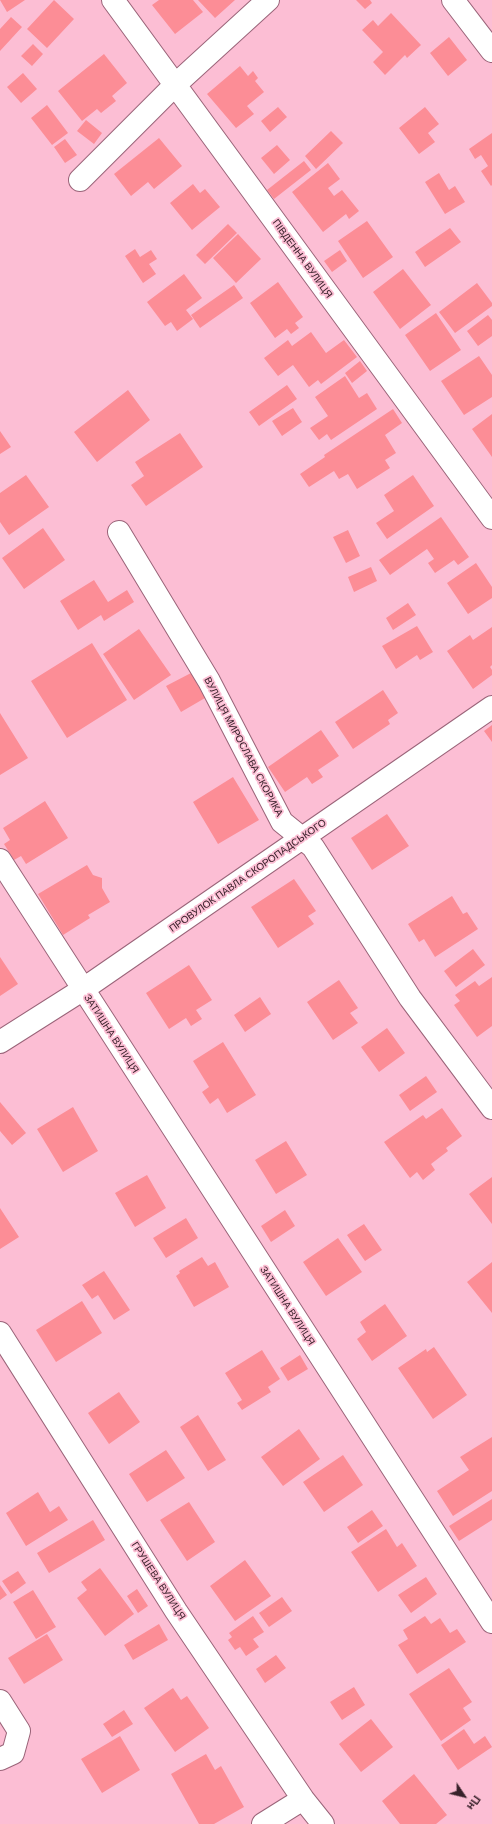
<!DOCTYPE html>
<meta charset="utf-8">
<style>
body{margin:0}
#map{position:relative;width:492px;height:1824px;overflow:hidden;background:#fcbed4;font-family:"DM Sans",sans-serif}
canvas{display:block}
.north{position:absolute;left:444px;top:1776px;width:40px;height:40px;-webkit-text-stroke:3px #fcbed4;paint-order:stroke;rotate:125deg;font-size:11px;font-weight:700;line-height:16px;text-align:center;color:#38212a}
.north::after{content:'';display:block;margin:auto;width:14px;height:18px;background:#38212a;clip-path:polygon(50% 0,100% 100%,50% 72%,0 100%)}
</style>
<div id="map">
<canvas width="492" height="1824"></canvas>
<div class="north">Пн</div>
</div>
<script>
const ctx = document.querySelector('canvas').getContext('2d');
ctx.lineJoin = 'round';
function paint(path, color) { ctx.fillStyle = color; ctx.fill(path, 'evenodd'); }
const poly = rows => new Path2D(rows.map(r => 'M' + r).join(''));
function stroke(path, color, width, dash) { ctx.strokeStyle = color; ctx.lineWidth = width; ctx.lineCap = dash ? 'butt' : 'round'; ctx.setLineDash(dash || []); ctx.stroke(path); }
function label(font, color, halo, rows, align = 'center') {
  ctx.font = font + ' "DM Sans",sans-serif'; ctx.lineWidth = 3.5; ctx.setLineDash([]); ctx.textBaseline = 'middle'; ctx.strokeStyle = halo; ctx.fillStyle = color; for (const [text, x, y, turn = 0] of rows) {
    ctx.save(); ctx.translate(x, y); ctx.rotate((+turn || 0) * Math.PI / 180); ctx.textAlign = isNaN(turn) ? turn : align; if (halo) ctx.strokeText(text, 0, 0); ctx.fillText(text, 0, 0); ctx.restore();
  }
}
const building = poly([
 [0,0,25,0,7,12],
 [54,0,74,19,47,48,27,29],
 [159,0,193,0,203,12,175,34,152,5],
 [198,0,235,0,215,18],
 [356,0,370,0,372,3,365,9],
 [391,13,421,45,407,58,405,55,385,75,373,62,383,52,362,30,373,20,378,26],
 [11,17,22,27,0,51,0,29],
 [449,37,467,60,448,76,430,53],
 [33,44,43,54,32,66,21,56],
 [104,54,127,83,112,96,116,101,101,113,97,109,82,121,58,91],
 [240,66,248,76,253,71,258,78,255,81,264,92,247,106,254,114,236,128,207,94],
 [23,73,37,89,21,103,7,87],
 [47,105,68,133,52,145,31,118],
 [278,107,287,117,270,132,261,121],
 [425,107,439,124,428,133,435,142,419,154,399,128],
 [86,120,102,133,94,144,77,131],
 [331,131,343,143,316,169,305,156],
 [492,133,492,185,491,186,481,171,488,166,481,155,475,159,469,149],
 [159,138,182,166,154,189,148,182,131,196,114,174],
 [65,139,77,155,65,163,54,147],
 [277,145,290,160,274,174,261,158],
 [304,161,311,170,274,199,267,190],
 [328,163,340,179,328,188,334,196,342,190,359,211,349,219,346,214,323,232,292,192],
 [439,173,449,190,455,186,465,202,445,214,425,182],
 [193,184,200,193,205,189,220,207,192,230,170,203],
 [367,221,393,257,363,278,338,241],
 [228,224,237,233,205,264,196,255],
 [450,228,461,242,425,267,415,252],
 [238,234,261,259,236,283,213,258],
 [135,249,140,257,151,250,157,259,149,264,156,274,143,283,125,256],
 [340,250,347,261,332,272,324,261],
 [403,269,431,305,400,329,373,292],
 [184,274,202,298,186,310,193,319,177,331,171,322,165,326,147,302],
 [278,282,303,317,295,323,299,328,291,334,287,329,275,338,250,303],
 [477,283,492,303,492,306,455,333,439,312],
 [234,285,243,298,200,328,191,315],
 [436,313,461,350,430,371,405,335],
 [488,315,492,320,492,336,478,346,467,331],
 [311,332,326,353,344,340,357,357,321,384,318,380,309,387,293,365,278,376,264,358,288,340,292,346],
 [479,356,492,375,492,397,464,415,441,381],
 [360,361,367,371,352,383,345,373],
 [345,376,359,398,367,393,377,409,331,440,327,434,319,440,310,428,328,416,315,397],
 [287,385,297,399,259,426,249,412],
 [128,390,150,420,97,462,74,432],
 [293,408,302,422,282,436,272,421],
 [393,409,402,423,385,435,396,453,385,460,390,468,357,489,348,474,339,479,334,471,309,487,300,474,325,457,324,455],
 [492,414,492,457,472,429],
 [0,431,11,447,0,454],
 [180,433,203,467,146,506,131,485,144,476,135,462],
 [26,475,49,507,9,535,0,522,0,493],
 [413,475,434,506,387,539,376,523,394,511,384,495],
 [441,517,469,557,458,565,454,560,435,573,428,563,434,559,427,549,390,575,379,560],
 [43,528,65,560,24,589,2,558],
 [348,530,360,556,346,563,333,537],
 [476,563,492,587,492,598,468,614,447,583],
 [371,567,377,581,354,592,348,577],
 [94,580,108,602,127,590,134,602,104,621,101,615,78,630,60,601],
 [408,603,416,615,393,630,386,618],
 [417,626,433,652,420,660,417,655,396,669,382,646],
 [492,627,492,665,490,667,492,670,492,675,473,689,447,651,470,635,473,640],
 [139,629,171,675,134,700,103,654],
 [92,643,127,700,67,738,31,681],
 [191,673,205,698,181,712,166,686],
 [383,690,398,713,388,720,390,724,353,749,335,722],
 [0,713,28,758,0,775],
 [492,725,492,742,484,731],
 [321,730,339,756,318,770,323,777,312,784,307,777,285,792,268,767],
 [233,777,259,820,218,844,193,802],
 [45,801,68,838,26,864,21,856,14,860,4,844,10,840,3,828],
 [387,814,409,846,372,870,351,838],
 [87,865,93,875,102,878,102,888,110,902,88,915,90,918,63,935,38,894],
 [294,879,316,911,308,916,314,924,278,948,251,907],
 [452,896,463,914,467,912,478,929,435,957,424,939,419,942,408,924],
 [473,949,485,965,456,987,444,971],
 [0,957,18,984,0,996],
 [189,965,212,1000,196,1010,202,1019,191,1026,186,1018,169,1029,146,993],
 [492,977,492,1026,477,1037,454,1005,460,1001,455,995,475,981,479,986],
 [339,980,358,1008,350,1013,358,1023,333,1040,307,1002],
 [260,997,271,1014,245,1032,234,1015],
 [387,1028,405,1053,379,1072,361,1047],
 [223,1042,256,1095,227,1113,218,1098,210,1104,202,1092,209,1087,193,1061],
 [426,1076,437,1092,410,1111,399,1095],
 [0,1102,26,1133,12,1145,0,1131],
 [73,1107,98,1151,63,1172,37,1129],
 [442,1108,462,1136,446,1148,448,1151,431,1164,435,1170,423,1180,417,1172,410,1178,384,1142,423,1115,426,1119],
 [286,1141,307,1175,276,1194,255,1160],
 [147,1175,166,1208,135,1227,115,1193],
 [492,1177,492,1224,469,1194],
 [0,1208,19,1237,0,1249],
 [285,1210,295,1226,271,1242,261,1226],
 [186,1218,198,1238,166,1258,153,1238],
 [364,1224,382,1250,365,1261,347,1235],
 [338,1238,362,1272,326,1296,303,1262],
 [202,1257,208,1266,215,1262,229,1287,194,1307,176,1276,180,1273,179,1271],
 [492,1262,492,1313,467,1282],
 [104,1271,130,1310,114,1320,98,1295,92,1299,82,1285],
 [82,1301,102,1333,56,1362,36,1330],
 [385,1304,407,1336,372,1361,357,1339,366,1332,360,1322],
 [434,1347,467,1395,433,1419,398,1368,426,1349,427,1352],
 [262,1350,280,1379,268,1387,271,1392,242,1410,237,1403,242,1400,225,1373],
 [300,1355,308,1369,288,1381,280,1368],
 [119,1392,140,1422,109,1444,88,1413],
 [198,1415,226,1460,208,1471,180,1427],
 [299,1429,320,1459,283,1486,261,1457],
 [492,1437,492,1491,453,1516,437,1491,469,1470,460,1457],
 [166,1450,185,1478,147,1502,129,1474],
 [343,1455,363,1485,324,1512,303,1482],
 [38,1492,50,1512,59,1506,68,1520,26,1546,6,1513],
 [492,1499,492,1520,459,1541,449,1526],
 [189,1502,215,1542,187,1561,160,1520],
 [372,1510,383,1526,358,1543,347,1527],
 [93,1520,105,1540,49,1573,37,1553],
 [386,1529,397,1547,402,1543,417,1566,378,1592,351,1552],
 [245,1560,271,1596,235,1621,210,1586],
 [100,1568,134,1614,105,1636,77,1598,87,1590,81,1582],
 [18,1571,26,1583,11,1594,2,1581],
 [426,1577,437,1594,411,1613,398,1595],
 [0,1585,7,1595,0,1600],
 [137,1589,148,1606,138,1613,127,1596],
 [33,1590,56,1627,36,1639,13,1602],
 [282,1597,292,1611,269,1627,259,1613],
 [253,1616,264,1632,253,1639,259,1647,246,1656,240,1647,235,1650,228,1640,232,1637,229,1633],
 [425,1616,431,1624,440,1618,450,1633,457,1629,466,1642,417,1674,398,1645,408,1639,403,1630],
 [159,1624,168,1640,133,1660,124,1645],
 [47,1634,63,1660,24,1684,8,1658],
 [276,1655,286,1668,265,1683,256,1669],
 [449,1668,472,1702,463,1708,471,1720,441,1741,409,1694],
 [354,1687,365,1705,342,1720,330,1702],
 [173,1688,181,1700,187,1696,209,1728,175,1752,144,1708],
 [124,1710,133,1724,112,1737,103,1724],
 [371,1719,393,1747,361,1772,339,1744],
 [464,1729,474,1744,485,1736,492,1747,458,1770,441,1745],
 [120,1736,140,1770,102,1793,81,1759],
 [206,1754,215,1770,221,1766,244,1807,214,1824,199,1824,171,1774],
 [414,1774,447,1815,436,1824,400,1824,382,1801]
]);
const minor = poly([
 [113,0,492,518],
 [453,0,492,51],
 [80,180,175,85,268,0],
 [119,532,209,681,282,822,313,847,410,998,492,1108],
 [0,860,492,1622],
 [0,1042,82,990,492,707],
 [0,1333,176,1611,303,1799,323,1824],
 [0,1701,19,1731,13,1753,0,1759],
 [263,1824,303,1799]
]);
const streetNames = [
 ["ПІВДЕННА ВУЛИЦЯ",302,259,54],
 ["ВУЛИЦЯ МИРОСЛАВА СКОРИКА",243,747,62],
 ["ПРОВУЛОК ПАВЛА СКОРОПАДСЬКОГО",248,876,-35],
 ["ЗАТИШНА ВУЛИЦЯ",111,1034,57],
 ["ЗАТИШНА ВУЛИЦЯ",287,1306,57],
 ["ГРУШЕВА ВУЛИЦЯ",158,1581,57]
];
paint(building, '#fc8d96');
stroke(minor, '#9a6479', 24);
stroke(minor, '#fff', 22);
label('10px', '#38212a', '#fcbed4', streetNames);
</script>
